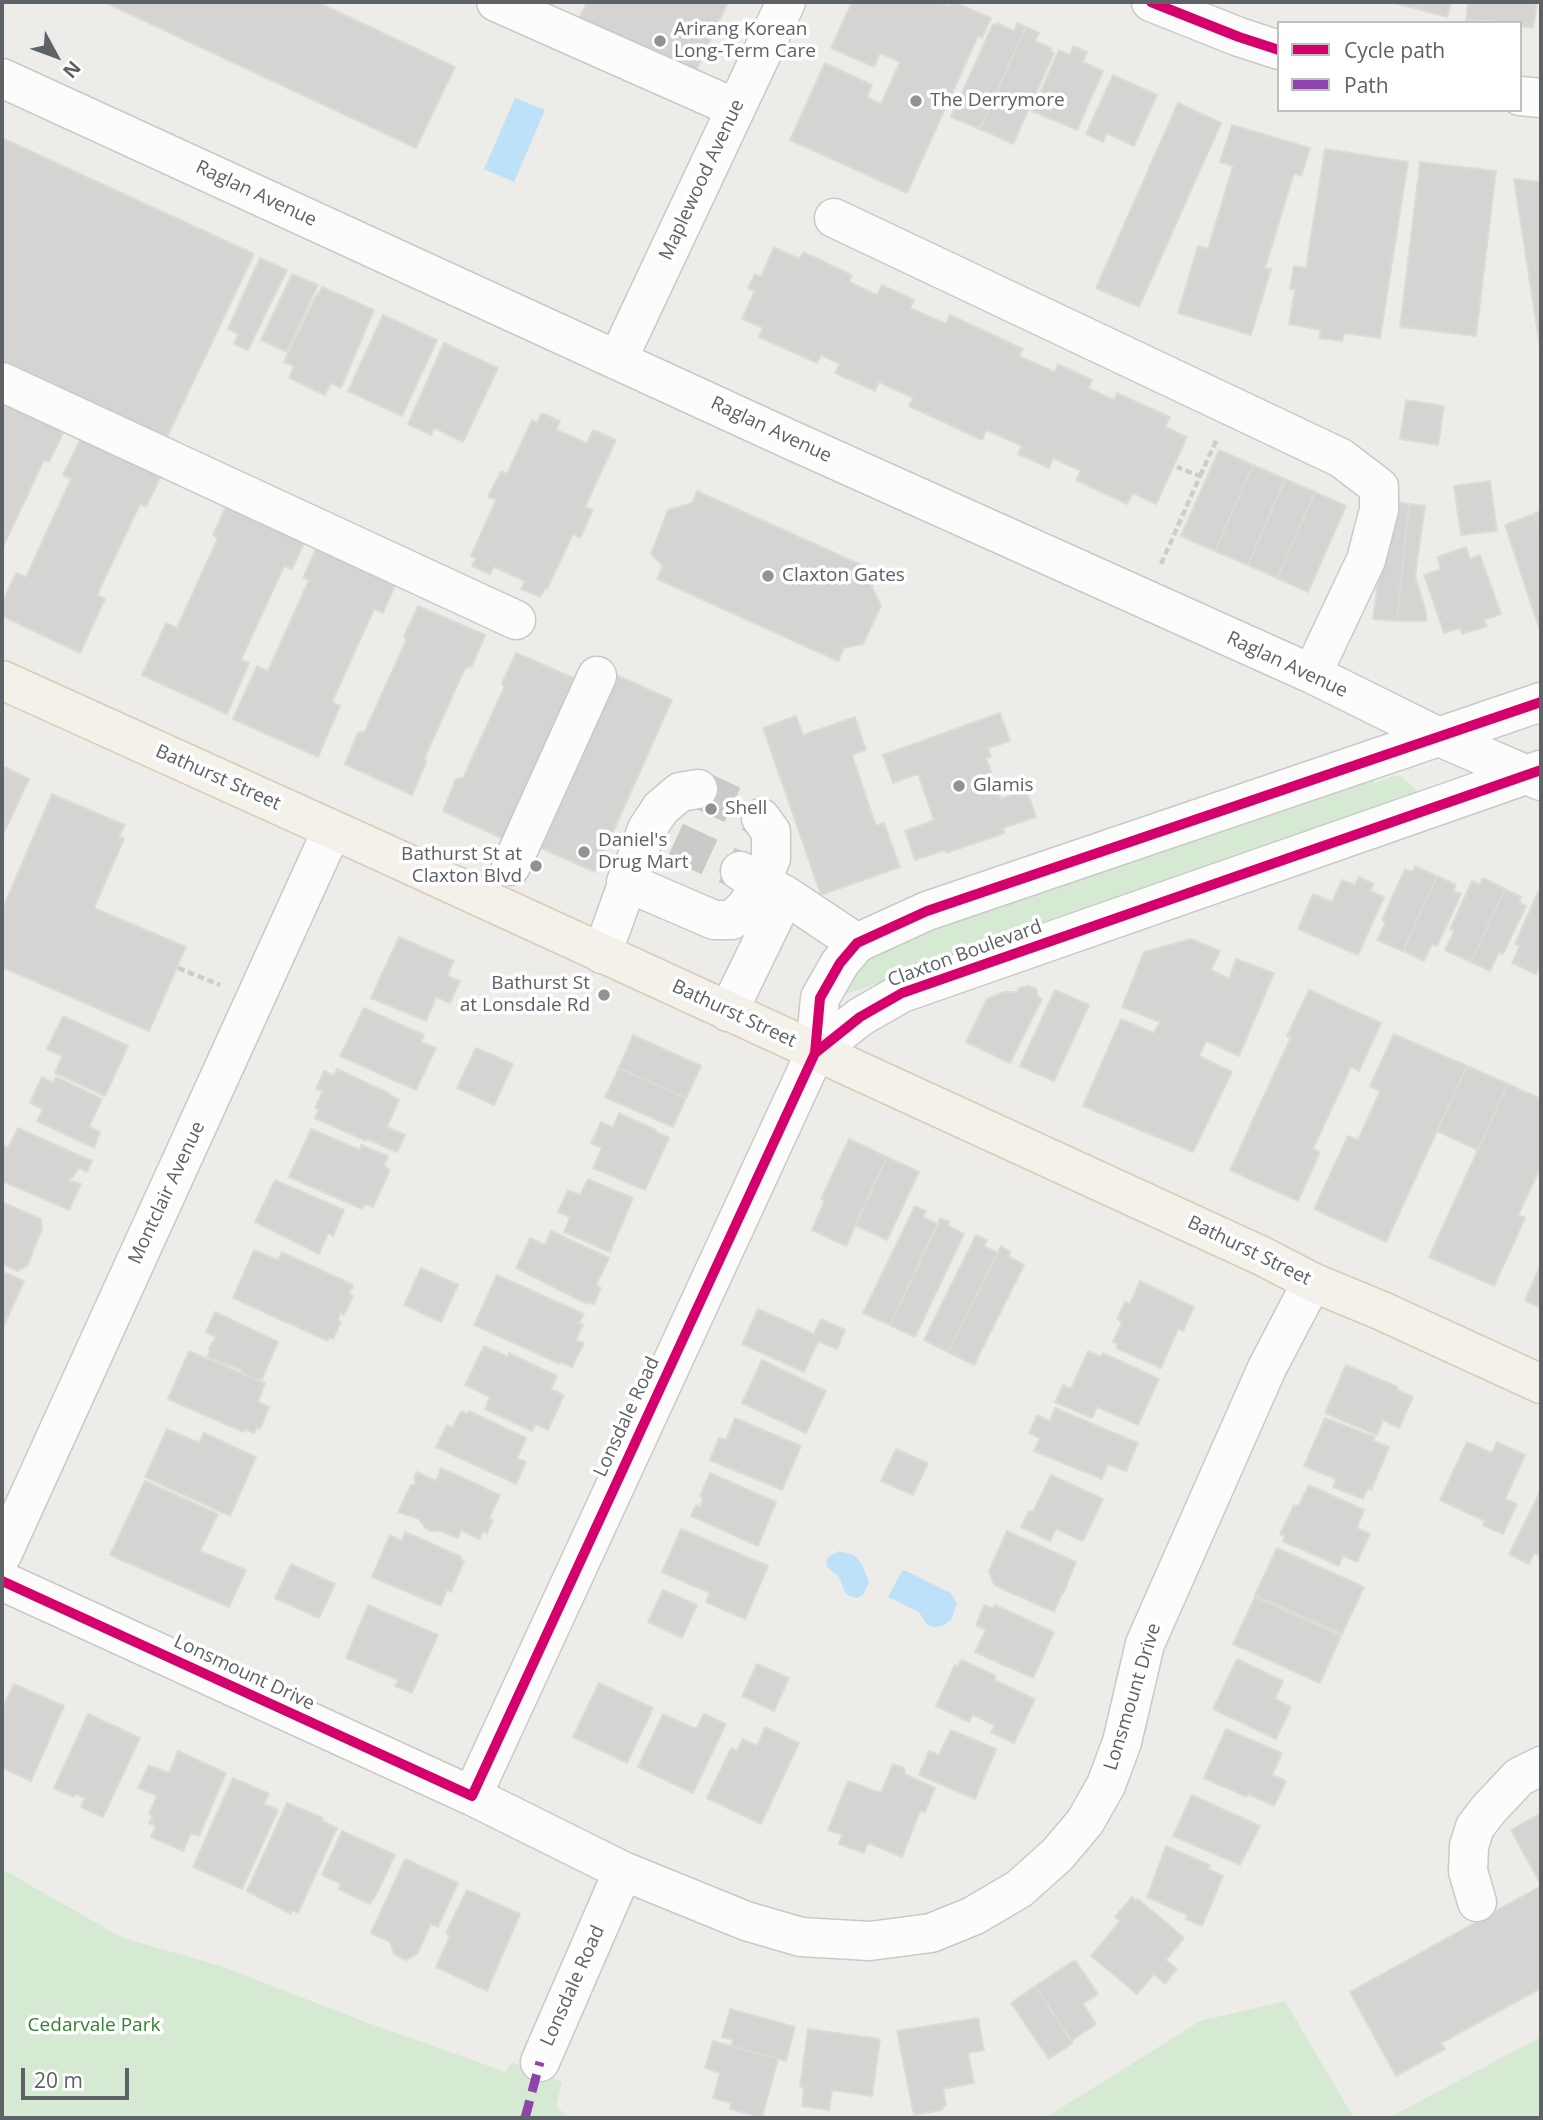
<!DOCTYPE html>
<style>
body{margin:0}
#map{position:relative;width:1543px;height:2120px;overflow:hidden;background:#eeece8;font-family:"Open Sans",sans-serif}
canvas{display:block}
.frame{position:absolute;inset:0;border:4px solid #5d6267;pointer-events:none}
.legend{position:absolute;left:1277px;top:21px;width:245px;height:91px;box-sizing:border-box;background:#fff;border:2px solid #bec0c2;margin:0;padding:9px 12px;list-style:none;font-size:21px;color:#5d6267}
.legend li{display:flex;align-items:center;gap:14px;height:35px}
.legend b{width:35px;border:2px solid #bec0c2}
.north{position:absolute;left:21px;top:21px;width:70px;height:70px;-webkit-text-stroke:5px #fff;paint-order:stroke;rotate:131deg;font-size:19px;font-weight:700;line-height:28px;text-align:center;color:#5d6267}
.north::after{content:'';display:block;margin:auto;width:24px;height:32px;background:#5d6267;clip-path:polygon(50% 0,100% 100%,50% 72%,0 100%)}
.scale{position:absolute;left:21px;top:2068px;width:108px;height:32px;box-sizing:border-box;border:4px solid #5d6267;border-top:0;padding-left:9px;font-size:21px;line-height:24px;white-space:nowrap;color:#5d6267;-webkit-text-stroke:5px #fff;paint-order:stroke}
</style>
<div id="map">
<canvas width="1543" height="2120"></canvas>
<div class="frame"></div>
<ul class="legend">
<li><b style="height:9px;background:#d6006c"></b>Cycle path</li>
<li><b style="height:9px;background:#8e44ad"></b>Path</li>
</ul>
<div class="north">N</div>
<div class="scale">20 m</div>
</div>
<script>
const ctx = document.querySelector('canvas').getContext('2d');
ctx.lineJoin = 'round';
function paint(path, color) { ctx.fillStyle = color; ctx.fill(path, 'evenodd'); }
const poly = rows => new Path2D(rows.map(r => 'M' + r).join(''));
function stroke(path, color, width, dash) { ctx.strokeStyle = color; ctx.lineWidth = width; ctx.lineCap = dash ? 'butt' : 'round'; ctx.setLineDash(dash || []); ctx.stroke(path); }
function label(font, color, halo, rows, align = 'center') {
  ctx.font = font + ' "Open Sans",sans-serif'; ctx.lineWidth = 7; ctx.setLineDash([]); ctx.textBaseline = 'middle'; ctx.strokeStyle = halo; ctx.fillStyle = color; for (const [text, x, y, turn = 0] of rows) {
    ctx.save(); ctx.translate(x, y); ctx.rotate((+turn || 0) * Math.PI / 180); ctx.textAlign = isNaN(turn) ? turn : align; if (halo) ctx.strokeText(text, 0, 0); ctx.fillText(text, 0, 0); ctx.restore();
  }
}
const green = poly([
 [1371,775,1374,783,1394,776,1402,777,1420,793,982,943,934,963,847,994,843,993,842,982,880,946],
 [2,1869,123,1938,221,1966,360,2020,506,2072,512,2062,562,2082,556,2106,569,2118,2,2118],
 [1285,2001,1354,2118,1045,2118,1200,2021],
 [1541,2037,1541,2118,1388,2118]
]);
const water = poly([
 [515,98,545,110,514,182,484,169],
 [839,1551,854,1555,862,1564,869,1582,863,1595,857,1598,849,1596,845,1592,839,1577,828,1568,826,1563,828,1557],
 [902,1571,906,1571,951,1593,957,1604,951,1620,942,1626,934,1627,927,1625,919,1612,888,1597]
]);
const building = poly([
 [104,2,317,2,455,67,416,148,104,2],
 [587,2,728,2,696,71,576,25,587,2],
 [852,2,941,2,949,6,951,2,954,2,991,18,982,38,978,36,907,193,790,140,825,63,872,85,867,97,881,104,900,62,880,53,874,67,831,48,852,2],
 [1399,2,1423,2,1421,10,1398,4,1399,2],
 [1423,2,1451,2,1447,17,1421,10,1423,2],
 [1468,2,1537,2,1533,28,1520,26,1520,23,1466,20,1468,2],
 [997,23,1014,31,1017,23,1026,27,980,129,951,117,993,24,996,26,997,23],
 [1026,27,1039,33,1035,41,1051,48,1050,51,1054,53,1013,144,980,129,1026,27],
 [1073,46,1087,52,1083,62,1103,71,1077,130,1032,111,1059,50,1070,55,1073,46],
 [1113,75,1157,95,1134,146,1107,133,1103,142,1086,134,1113,75],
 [1178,103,1221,123,1139,307,1096,288,1178,103],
 [1232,125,1310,148,1301,176,1294,173,1265,268,1271,269,1251,335,1178,313,1198,246,1208,249,1233,166,1220,162,1232,125],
 [2,138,254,254,166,439,2,366,2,138],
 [1325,149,1408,162,1380,338,1344,333,1342,341,1319,338,1321,330,1289,324,1295,290,1290,289,1294,266,1306,268,1325,149],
 [1420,162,1496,171,1476,336,1400,327,1420,162],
 [1514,179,1541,182,1541,354,1514,179],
 [774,247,799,259,803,252,852,275,849,282,877,295,882,285,914,300,910,308,946,324,950,315,1023,349,1019,356,1055,372,1058,364,1092,380,1088,388,1114,400,1117,393,1170,417,1165,427,1187,437,1156,504,1133,493,1127,504,1076,480,1081,471,1053,458,1049,468,1018,454,1022,446,986,430,982,440,909,406,913,398,879,382,875,391,835,373,840,364,821,355,817,363,759,337,763,328,742,319,755,291,748,288,755,274,761,277,774,247],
 [260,258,287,270,248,350,234,344,238,334,228,329,260,258],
 [292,274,318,285,287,352,261,340,292,274],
 [322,287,374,310,341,388,331,383,325,395,289,378,294,366,284,362,317,294,318,295,322,287],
 [383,315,437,340,402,416,348,391,383,315],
 [444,343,498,368,463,442,434,428,431,435,408,424,444,343],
 [2,391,68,423,49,462,44,460,2,549,2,391],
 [1406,400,1444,406,1438,445,1400,439,1406,400],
 [542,413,560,421,556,430,587,443,593,430,616,440,585,507,593,510,580,538,573,534,547,589,545,588,540,597,521,589,525,581,494,567,490,574,472,566,476,558,471,556,496,500,488,497,501,471,507,474,532,420,537,423,542,413],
 [85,430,165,467,146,507,140,504,97,595,105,599,80,653,2,616,2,603,16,573,26,577,71,479,63,475,85,430],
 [1219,450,1253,465,1215,551,1181,536,1219,450],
 [1253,465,1285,479,1248,565,1215,551,1253,465],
 [1285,479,1315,492,1277,578,1248,565,1285,479],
 [1490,481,1497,531,1461,535,1454,486,1490,481],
 [697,491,879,573,872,587,881,606,863,644,844,648,838,661,657,579,663,566,651,554,668,510,692,503,697,491],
 [1315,492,1346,506,1308,592,1277,578,1315,492],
 [231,495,310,531,292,569,284,566,241,660,249,663,227,714,142,675,166,623,177,628,218,538,213,535,231,495],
 [1389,500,1409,504,1397,621,1373,619,1389,500],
 [1409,504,1425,506,1415,576,1426,612,1426,621,1397,621,1409,504],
 [1541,511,1541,533,1534,514,1541,511],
 [1534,514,1541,533,1541,628,1539,628,1505,525,1534,514],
 [321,538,400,574,383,613,374,609,332,702,340,706,318,757,233,719,257,666,268,671,309,580,303,578,321,538],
 [1466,547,1470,559,1480,555,1501,614,1484,620,1487,626,1462,634,1460,628,1444,633,1424,575,1441,569,1437,557,1466,547],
 [418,606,485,635,472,666,465,668,425,757,426,763,412,795,345,764,358,733,365,731,406,641,404,636,418,606],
 [516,653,583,682,510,842,443,811,456,779,463,778,504,688,502,683,516,653],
 [607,671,672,700,595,872,530,843,607,671],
 [1000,713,1010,741,988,748,991,757,986,758,1001,799,1027,790,1036,817,1003,828,1005,833,946,853,945,850,915,860,905,831,934,820,918,774,893,783,883,755,1000,713],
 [796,716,803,735,855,717,866,750,852,755,876,826,884,823,900,867,821,895,763,728,796,716],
 [2,766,29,779,2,837,2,766],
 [52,794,125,825,119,837,124,839,94,908,186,947,149,1031,2,967,2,910,52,794],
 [1415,866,1437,876,1403,951,1377,940,1386,922,1382,920,1405,869,1413,872,1415,866],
 [1437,876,1456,885,1453,891,1461,894,1437,946,1432,944,1424,961,1403,951,1437,876],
 [1359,877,1374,884,1370,891,1384,897,1358,955,1298,929,1313,894,1332,902,1342,880,1355,885,1359,877],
 [1483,878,1505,889,1471,962,1445,950,1454,931,1450,929,1472,881,1480,885,1483,878],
 [1505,889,1521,897,1519,903,1526,906,1503,954,1499,952,1490,971,1471,962,1505,889],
 [1538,892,1541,893,1541,962,1536,974,1512,963,1520,946,1515,944,1538,892],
 [399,937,454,961,447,976,460,981,450,1003,436,997,426,1021,371,998,399,937],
 [1191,939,1220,951,1211,970,1229,979,1236,959,1274,973,1239,1056,1206,1041,1199,1056,1232,1072,1193,1152,1083,1106,1121,1019,1154,1033,1160,1022,1122,1007,1144,952,1191,939],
 [1028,986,1036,989,1038,997,1042,999,1010,1063,966,1042,987,999,1004,992,1017,992,1019,988,1028,986],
 [1055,990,1089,1005,1054,1081,1020,1066,1055,990],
 [1309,990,1381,1023,1359,1071,1351,1067,1313,1149,1320,1152,1298,1201,1230,1170,1291,1037,1287,1036,1309,990],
 [364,1008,424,1035,421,1042,436,1048,416,1090,340,1056,364,1008],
 [63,1016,128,1046,105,1096,55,1073,62,1056,47,1049,63,1016],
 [1394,1034,1467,1066,1386,1242,1314,1209,1348,1136,1358,1140,1380,1091,1370,1086,1394,1034],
 [633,1035,701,1066,686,1098,619,1068,633,1035],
 [476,1048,513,1064,494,1105,457,1088,476,1048],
 [1467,1066,1508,1084,1478,1150,1437,1131,1467,1066],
 [619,1068,686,1098,673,1127,605,1097,619,1068],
 [337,1069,388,1093,399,1100,387,1127,405,1135,397,1152,367,1139,366,1141,315,1118,319,1109,315,1108,323,1091,316,1089,324,1071,334,1076,337,1069],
 [42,1077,53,1083,56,1077,102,1099,89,1127,100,1132,94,1148,37,1121,43,1109,30,1103,42,1077],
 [1508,1084,1541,1099,1541,1167,1518,1215,1525,1218,1494,1286,1429,1257,1508,1084],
 [619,1113,656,1130,656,1132,669,1138,645,1190,593,1168,602,1148,591,1143,601,1122,613,1127,619,1113],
 [18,1128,92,1161,87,1172,78,1168,74,1176,68,1180,81,1184,69,1210,2,1181,2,1149,3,1145,8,1148,18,1128],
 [311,1129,360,1150,361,1145,388,1156,384,1166,390,1170,373,1207,365,1204,362,1209,289,1177,311,1129],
 [849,1139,887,1157,846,1246,812,1230,825,1200,821,1199,849,1139],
 [887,1157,919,1172,887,1240,855,1225,887,1157],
 [588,1179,633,1198,610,1252,564,1232,570,1217,558,1212,568,1190,580,1195,588,1179],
 [275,1180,344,1210,333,1236,328,1233,319,1254,255,1222,275,1180],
 [2,1202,41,1219,42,1229,27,1266,17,1271,2,1264,2,1202],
 [915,1206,926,1211,923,1217,938,1224,890,1325,863,1313,915,1206],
 [940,1218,949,1222,948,1226,964,1234,915,1337,890,1325,940,1218],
 [551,1231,609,1258,596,1285,601,1288,594,1304,588,1302,587,1304,516,1268,530,1238,545,1245,551,1231],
 [976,1235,987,1240,984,1246,998,1253,948,1352,924,1340,976,1235],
 [1001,1246,1011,1252,1008,1256,1024,1265,974,1365,948,1352,1001,1246],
 [254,1250,278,1260,282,1252,353,1285,349,1294,353,1296,344,1315,340,1313,338,1320,341,1322,333,1339,329,1337,328,1341,233,1298,254,1250],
 [1541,1264,1541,1308,1525,1300,1541,1264],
 [2,1268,4,1269,3,1272,24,1281,2,1330,2,1268],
 [421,1268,458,1285,441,1322,404,1305,421,1268],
 [497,1275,584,1314,579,1323,583,1325,576,1340,584,1343,572,1367,561,1362,560,1364,474,1325,497,1275],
 [1140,1281,1194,1307,1183,1331,1178,1329,1161,1368,1116,1348,1118,1344,1113,1342,1122,1322,1117,1319,1125,1302,1130,1304,1140,1281],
 [758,1309,814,1334,821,1319,845,1330,837,1349,818,1341,804,1372,742,1344,758,1309],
 [215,1312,278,1342,261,1381,241,1372,242,1370,207,1357,210,1351,209,1348,216,1337,206,1332,215,1312],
 [484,1346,508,1357,509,1353,557,1376,551,1389,564,1395,548,1430,536,1424,532,1431,485,1409,490,1397,465,1385,484,1346],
 [189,1351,265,1383,258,1402,269,1407,260,1429,257,1427,254,1433,245,1429,244,1432,168,1399,189,1351],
 [1088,1351,1101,1357,1103,1353,1159,1379,1138,1425,1097,1407,1092,1418,1055,1402,1063,1385,1071,1389,1088,1351],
 [762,1360,826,1391,806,1433,742,1403,762,1360],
 [1346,1365,1398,1387,1397,1390,1413,1397,1399,1428,1383,1420,1377,1435,1325,1413,1346,1365],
 [1055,1408,1138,1443,1126,1471,1108,1464,1102,1479,1034,1451,1040,1438,1029,1433,1037,1415,1050,1421,1055,1408],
 [461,1411,468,1414,469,1411,526,1438,517,1458,526,1462,516,1484,436,1447,447,1425,452,1428,461,1411],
 [735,1418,801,1446,782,1490,710,1460,719,1438,726,1440,735,1418],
 [1325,1418,1375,1437,1373,1441,1389,1447,1371,1490,1368,1488,1363,1499,1333,1487,1336,1479,1304,1466,1325,1418],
 [167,1429,199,1443,204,1433,256,1457,230,1516,145,1477,167,1429],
 [1467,1442,1492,1453,1497,1442,1525,1455,1505,1499,1517,1504,1503,1534,1483,1525,1485,1521,1440,1500,1467,1442],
 [896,1449,928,1463,913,1495,881,1481,896,1449],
 [441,1468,500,1495,489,1519,493,1520,487,1533,483,1531,479,1539,461,1530,458,1538,440,1531,431,1531,425,1528,419,1519,398,1512,411,1485,416,1484,414,1477,417,1472,436,1481,441,1468],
 [710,1473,776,1502,758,1546,691,1516,696,1505,700,1507,703,1498,700,1496,710,1473],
 [1051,1475,1103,1499,1083,1541,1056,1529,1050,1541,1021,1527,1029,1511,1033,1512,1051,1475],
 [145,1481,218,1514,200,1551,246,1570,229,1607,110,1555,145,1481],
 [1309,1485,1364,1510,1357,1528,1370,1534,1357,1562,1343,1556,1339,1566,1283,1541,1285,1536,1280,1534,1294,1505,1298,1507,1309,1485],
 [1541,1490,1541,1556,1534,1553,1529,1564,1509,1554,1541,1490],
 [681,1529,768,1566,745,1619,706,1602,710,1593,662,1572,681,1529],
 [1007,1531,1076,1562,1063,1594,1062,1592,1054,1612,994,1585,989,1571,1007,1531],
 [405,1532,462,1557,461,1560,464,1561,451,1592,447,1590,441,1606,372,1577,390,1535,402,1541,405,1532],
 [1277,1548,1364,1587,1342,1634,1255,1595,1277,1548],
 [291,1564,335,1584,319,1618,275,1598,291,1564],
 [663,1590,697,1605,682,1638,648,1622,663,1590],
 [1255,1597,1341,1636,1320,1683,1233,1644,1255,1597],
 [368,1605,438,1635,412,1693,395,1686,398,1680,346,1658,368,1605],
 [984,1605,993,1609,995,1605,1054,1632,1033,1678,975,1652,986,1630,976,1625,984,1605],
 [1237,1659,1283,1681,1275,1699,1291,1707,1276,1739,1213,1709,1237,1659],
 [962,1660,996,1676,994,1680,1035,1699,1014,1743,991,1732,995,1725,973,1715,969,1722,936,1706,955,1665,957,1667,962,1660],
 [757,1664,789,1678,774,1711,742,1696,757,1664],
 [599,1683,653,1708,627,1763,573,1737,599,1683],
 [14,1684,64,1706,31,1781,2,1768,2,1709,14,1684],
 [88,1714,140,1738,103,1817,81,1807,85,1798,75,1794,74,1797,54,1788,88,1714],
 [663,1714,696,1729,704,1714,726,1724,693,1793,638,1767,663,1714],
 [765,1727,799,1743,761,1824,707,1798,731,1748,737,1751,743,1739,757,1746,765,1727],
 [1226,1729,1282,1753,1272,1775,1286,1781,1274,1806,1248,1794,1247,1797,1204,1778,1226,1729],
 [951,1730,996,1749,975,1799,919,1775,929,1751,939,1755,951,1730],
 [178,1751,226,1773,199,1836,191,1833,183,1851,151,1837,156,1826,149,1823,153,1816,149,1814,157,1796,138,1788,149,1765,169,1773,178,1751],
 [893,1764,904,1768,905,1774,935,1788,925,1812,920,1811,902,1857,868,1843,864,1853,839,1844,842,1835,828,1830,848,1781,881,1793,893,1764],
 [233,1778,269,1794,264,1804,278,1810,242,1889,193,1867,233,1778],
 [1192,1795,1260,1826,1240,1865,1173,1836,1192,1795],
 [287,1803,323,1818,322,1821,337,1828,298,1913,293,1910,291,1914,247,1891,287,1803],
 [1541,1813,1541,1885,1511,1830,1541,1813],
 [342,1831,395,1855,374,1899,373,1899,370,1904,338,1889,341,1884,322,1875,342,1831],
 [1166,1846,1210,1865,1208,1869,1223,1876,1202,1926,1186,1919,1187,1915,1147,1897,1166,1846],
 [405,1859,458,1883,438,1927,431,1924,417,1954,406,1960,394,1954,390,1942,371,1933,405,1859],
 [1541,1886,1541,1988,1441,2043,1445,2049,1396,2076,1350,1992,1541,1886],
 [467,1890,520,1914,487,1991,436,1967,450,1936,446,1933,467,1890],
 [1132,1897,1136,1901,1138,1899,1184,1938,1166,1960,1177,1969,1165,1984,1154,1974,1137,1994,1091,1956,1120,1921,1115,1917,1132,1897],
 [1075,1960,1098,1994,1083,2004,1096,2024,1071,2041,1035,1986,1075,1960],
 [1035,1986,1073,2043,1049,2059,1011,2003,1035,1986],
 [730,2009,795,2027,786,2061,731,2046,733,2040,722,2037,730,2009],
 [978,2018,984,2050,968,2053,974,2083,943,2089,946,2104,942,2110,914,2115,897,2031,978,2018],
 [808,2029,880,2039,872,2096,832,2090,829,2110,802,2106,804,2087,800,2087,808,2029],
 [713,2041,778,2059,762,2118,730,2109,731,2103,713,2098,720,2073,705,2068,713,2041]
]);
const minorTunnel = poly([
 [698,789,761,818],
 [675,841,738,870]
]);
const path = poly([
 [1200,476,1217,439],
 [1161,564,1200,476,1177,467],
 [178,968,220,985]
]);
const minor = poly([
 [496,2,735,108],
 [1151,2,1239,37,1279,50],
 [2,78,789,439,1312,674,1437,736,1541,781],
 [1520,96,1541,98],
 [834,218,1341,458,1379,487,1379,510,1366,560,1312,674],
 [618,359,786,2],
 [2,382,516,620],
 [511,866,597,676],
 [740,871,785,895,857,943],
 [626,882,714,920,732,920,746,907,761,882,771,858,771,832,761,818],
 [602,954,647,829,661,808,680,792,698,789],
 [728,1012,785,895],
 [815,1053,860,1017,902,993,1540,770],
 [2,1555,332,830],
 [2,1581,472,1796,623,1871,746,1921,801,1937,870,1941,931,1933,973,1916,1019,1889,1057,1855,1085,1822,1106,1785,1122,1742,1145,1644,1267,1368,1312,1282],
 [472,1796,815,1053,820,998,840,963,857,943,927,911,1541,702],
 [1477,1902,1468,1871,1469,1846,1475,1827,1489,1809,1519,1777,1541,1766],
 [540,2062,623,1871]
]);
const major = poly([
 [2,680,382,852,1262,1256,1312,1282,1382,1311,1541,1384]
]);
const quiet = poly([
 [525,2118,540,2062]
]);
const cycleway = poly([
 [1151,2,1239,37,1279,50],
 [815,1053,860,1017,902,993,1541,770],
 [2,1581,472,1796,815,1053,820,998,840,963,857,943,927,911,1541,702]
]);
const markers = [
 [660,41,7,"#909294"],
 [916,101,7,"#909294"],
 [768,576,7,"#909294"],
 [959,786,7,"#909294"],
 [711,809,7,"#909294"],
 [584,852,7,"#909294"],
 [536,866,7,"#909294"],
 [604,995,7,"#909294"]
];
const poiNames = [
 ["Arirang Korean",674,30],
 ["Long-Term Care",674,52],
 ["The Derrymore",930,101],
 ["Claxton Gates",782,576],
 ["Glamis",973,786],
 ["Shell",725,809],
 ["Daniel's",598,841],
 ["Drug Mart",598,863],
 ["Bathurst St at",522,855,"right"],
 ["Claxton Blvd",522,877,"right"],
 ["Bathurst St",590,984,"right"],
 ["at Lonsdale Rd",590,1006,"right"]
];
const streetNames = [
 ["Maplewood Avenue",702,180,-65],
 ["Raglan Avenue",256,194,25],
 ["Raglan Avenue",771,430,25],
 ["Raglan Avenue",1287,665,25],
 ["Bathurst Street",218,778,24],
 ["Claxton Boulevard",965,954,-20],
 ["Bathurst Street",734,1014,25],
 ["Montclair Avenue",167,1193,-65],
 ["Bathurst Street",1249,1251,26],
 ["Lonsdale Road",627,1417,-65],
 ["Lonsmount Drive",244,1673,25],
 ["Lonsmount Drive",1133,1697,-73],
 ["Lonsdale Road",573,1986,-66]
];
const parkNames = [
 ["Cedarvale Park",94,2026]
];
paint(green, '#d6ead3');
paint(water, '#bce1f8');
paint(building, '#d5d4d2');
stroke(building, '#dddbd7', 2);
stroke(minorTunnel, '#cacac8', 38, [38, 19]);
stroke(minor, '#c9c9c8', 41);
stroke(major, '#d7ccb5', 41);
stroke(path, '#c9cfcb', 4.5, [7, 3.5]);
stroke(minor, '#fcfcfc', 38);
stroke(major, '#f3f1e9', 38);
stroke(quiet, '#8e44ad', 9, [18, 9]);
stroke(cycleway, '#d6006c', 10);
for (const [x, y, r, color] of markers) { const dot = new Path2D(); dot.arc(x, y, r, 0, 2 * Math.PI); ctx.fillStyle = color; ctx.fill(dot); stroke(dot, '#fff', 2.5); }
label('19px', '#5d6267', '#fff', poiNames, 'left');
label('19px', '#5d6267', '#fff', streetNames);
label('19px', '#308330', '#fff', parkNames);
</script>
